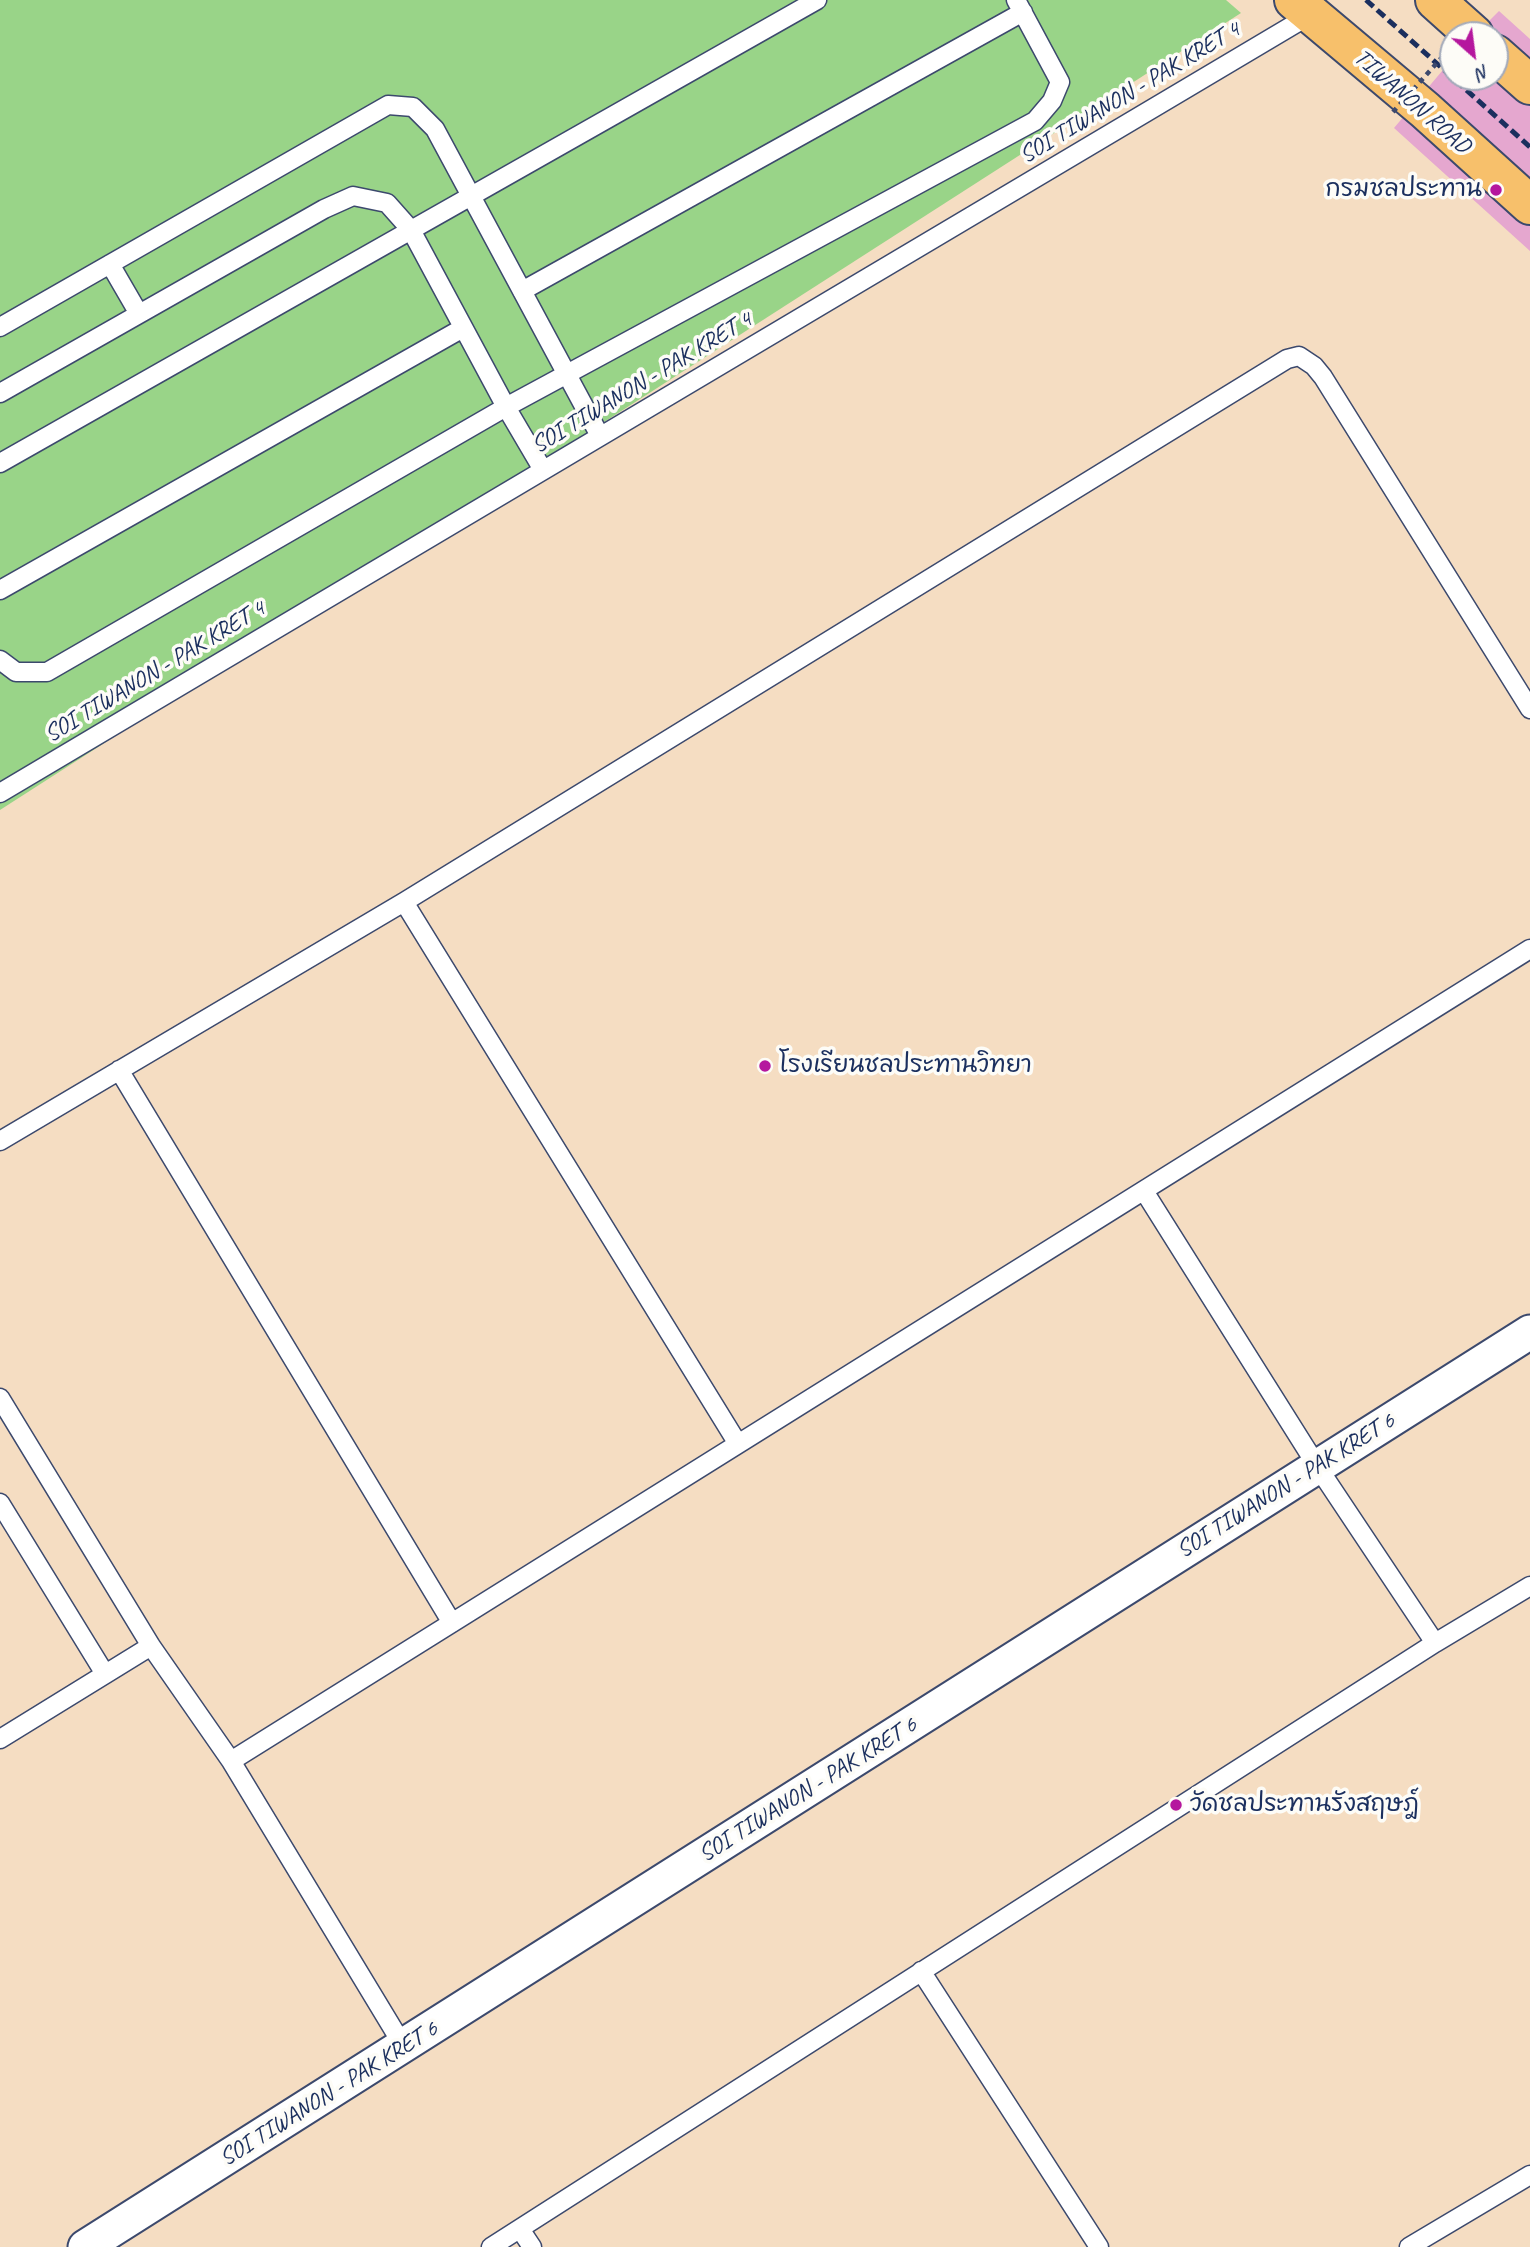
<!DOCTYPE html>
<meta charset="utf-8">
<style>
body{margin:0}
#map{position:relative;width:1530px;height:2247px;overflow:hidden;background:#f5ddc2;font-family:Caveat,sans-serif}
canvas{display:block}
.north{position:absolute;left:1439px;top:21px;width:70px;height:70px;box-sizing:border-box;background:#fdfcf7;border:2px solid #a3aaba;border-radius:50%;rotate:152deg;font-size:19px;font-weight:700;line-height:28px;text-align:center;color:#1b2f5e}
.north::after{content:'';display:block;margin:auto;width:24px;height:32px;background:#b5179e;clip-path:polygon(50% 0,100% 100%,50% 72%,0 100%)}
</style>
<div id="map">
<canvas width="1530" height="2247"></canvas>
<div class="north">N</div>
</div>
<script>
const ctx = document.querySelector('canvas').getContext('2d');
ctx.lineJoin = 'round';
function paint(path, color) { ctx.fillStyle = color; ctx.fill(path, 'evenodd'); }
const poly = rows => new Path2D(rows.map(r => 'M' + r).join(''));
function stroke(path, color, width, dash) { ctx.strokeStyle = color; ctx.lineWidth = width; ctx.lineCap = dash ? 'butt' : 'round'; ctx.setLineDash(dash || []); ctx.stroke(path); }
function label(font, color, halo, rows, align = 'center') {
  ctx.font = font + ' Caveat,"Playpen Sans Thai",sans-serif'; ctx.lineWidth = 7; ctx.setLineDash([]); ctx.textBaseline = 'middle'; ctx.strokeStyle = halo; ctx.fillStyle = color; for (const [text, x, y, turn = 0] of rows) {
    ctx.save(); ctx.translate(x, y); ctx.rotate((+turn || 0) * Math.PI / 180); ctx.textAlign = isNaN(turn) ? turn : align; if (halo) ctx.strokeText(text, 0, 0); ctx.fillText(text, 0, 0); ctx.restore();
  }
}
const green = poly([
 [0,0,1226,0,1241,13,0,810]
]);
const building = poly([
 [1499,11,1530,39,1530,251,1394,128,1453,58,1453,77,1495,77,1495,35,1475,35]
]);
const service = poly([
 [110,264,139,314],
 [522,291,1023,12],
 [0,327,388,105,413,107,435,129,600,436],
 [0,393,324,209,353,196,387,203,411,230,506,407,543,470],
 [0,463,817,0],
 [0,590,463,328],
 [0,660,16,672,47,672,506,407,1035,121,1052,101,1060,82,1016,0],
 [0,793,1310,15],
 [404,902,738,1444],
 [119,1070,452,1623],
 [0,1141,404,902,1287,359,1299,356,1314,366,1323,377,1530,709],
 [1144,1191,1317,1466,1435,1643],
 [0,1398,151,1646,231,1761,404,2047],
 [0,1503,105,1674],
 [0,1739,151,1646],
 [231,1761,1530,949],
 [921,1971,1099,2247],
 [520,2229,532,2247],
 [491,2247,1435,1643,1530,1586],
 [1409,2247,1530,2175]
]);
const minor = poly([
 [85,2247,1530,1332]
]);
const primary = poly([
 [1294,0,1425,110,1530,205],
 [1435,0,1474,35],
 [1495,54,1530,85]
]);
const rail = poly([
 [1366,0,1530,147]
]);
const pathBridge = poly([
 [1462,35,1473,23],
 [1393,112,1453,45]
]);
const markers = [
 [1496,190,7,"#b5179e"],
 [765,1066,7,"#b5179e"],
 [1176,1805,7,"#b5179e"]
];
const streetNames = [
 ["SOI TIWANON - PAK KRET 4",1130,93,-31],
 ["TIWANON ROAD",1412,102,41],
 ["SOI TIWANON - PAK KRET 4",642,383,-31],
 ["SOI TIWANON - PAK KRET 4",155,672,-31],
 ["SOI TIWANON - PAK KRET 6",1286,1486,-32],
 ["SOI TIWANON - PAK KRET 6",808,1790,-32],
 ["SOI TIWANON - PAK KRET 6",329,2094,-32]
];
const poiNames = [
 ["กรมชลประทาน",1482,190,"right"],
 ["โรงเรียนชลประทานวิทยา",779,1066],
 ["วัดชลประทานรังสฤษฎ์",1190,1805]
];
paint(green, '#99d488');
paint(building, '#e5a7cf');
stroke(service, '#3c496d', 21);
stroke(minor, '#3c496d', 37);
stroke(primary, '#3c496d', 42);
stroke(service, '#fff', 18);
stroke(minor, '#fff', 33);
stroke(primary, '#f7c06b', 38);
stroke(rail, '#1b2f5e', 5, [10, 5]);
stroke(pathBridge, '#3c496d', 4.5, [5, 5]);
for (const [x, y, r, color] of markers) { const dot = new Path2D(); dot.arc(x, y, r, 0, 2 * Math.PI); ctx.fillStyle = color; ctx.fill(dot); stroke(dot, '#fdfcf7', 2.5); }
label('24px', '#1b2f5e', '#fdfcf7', streetNames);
label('24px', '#1b2f5e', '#fdfcf7', poiNames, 'left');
</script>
